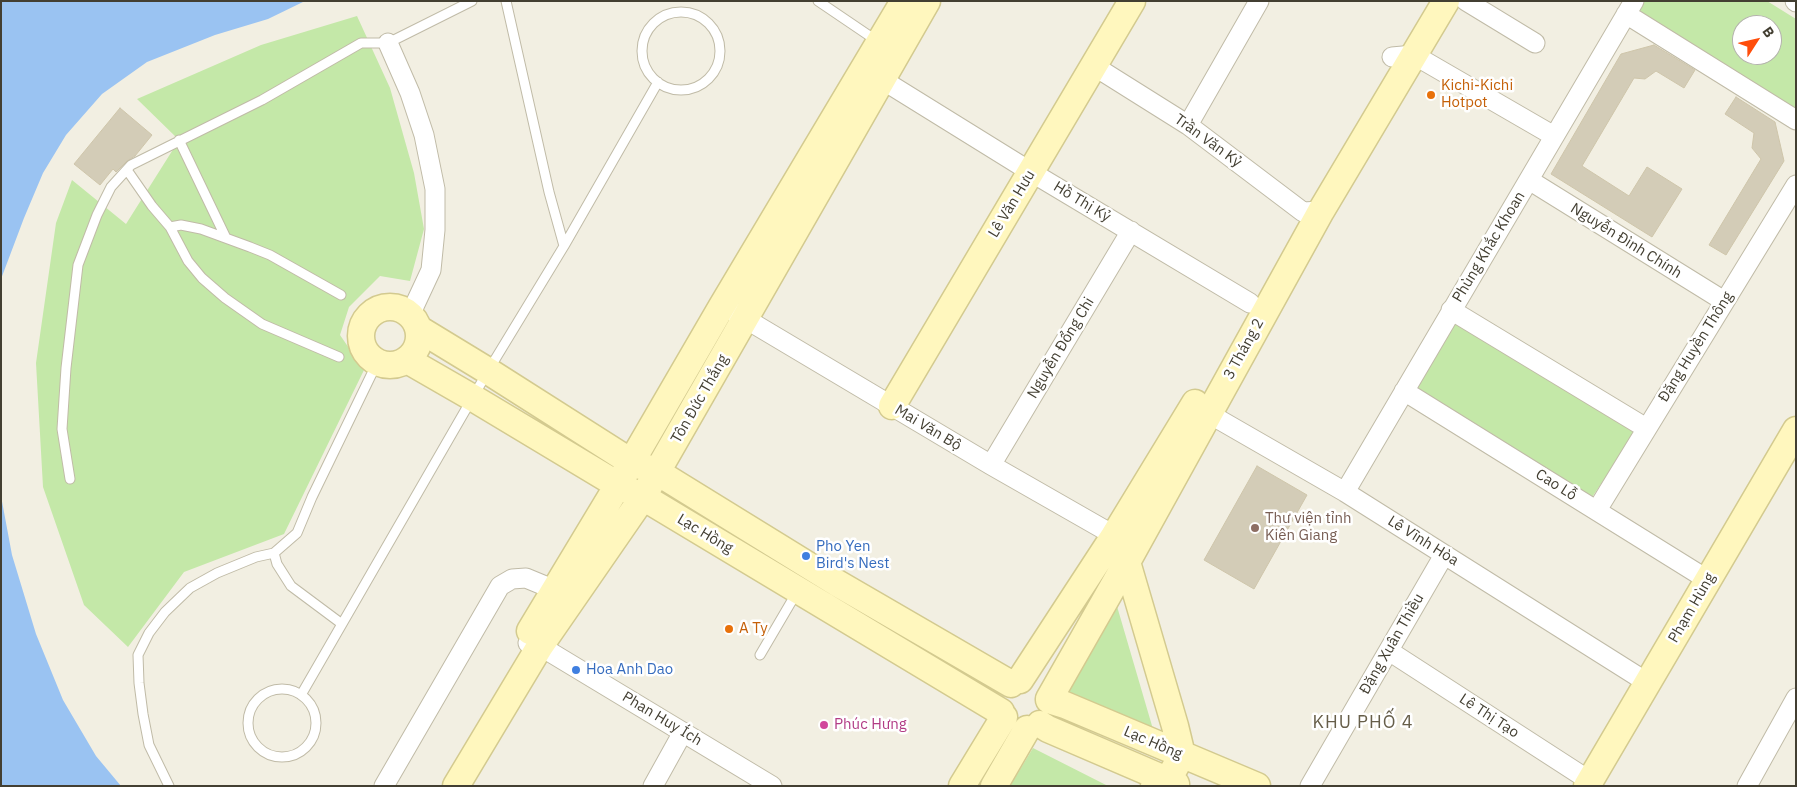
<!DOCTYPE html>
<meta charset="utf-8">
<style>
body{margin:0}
#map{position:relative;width:1797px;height:787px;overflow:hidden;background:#f2efe2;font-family:"IBM Plex Sans",sans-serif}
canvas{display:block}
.frame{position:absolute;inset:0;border:2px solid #433f32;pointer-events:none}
.north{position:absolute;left:1732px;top:15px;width:50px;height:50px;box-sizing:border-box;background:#fff;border:1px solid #b4b2ad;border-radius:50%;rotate:55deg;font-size:14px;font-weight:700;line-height:20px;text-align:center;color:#433f32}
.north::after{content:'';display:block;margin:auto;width:18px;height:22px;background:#ff4e0b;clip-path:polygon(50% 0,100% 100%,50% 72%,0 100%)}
</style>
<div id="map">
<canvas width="1797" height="787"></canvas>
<div class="frame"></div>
<div class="north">B</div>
</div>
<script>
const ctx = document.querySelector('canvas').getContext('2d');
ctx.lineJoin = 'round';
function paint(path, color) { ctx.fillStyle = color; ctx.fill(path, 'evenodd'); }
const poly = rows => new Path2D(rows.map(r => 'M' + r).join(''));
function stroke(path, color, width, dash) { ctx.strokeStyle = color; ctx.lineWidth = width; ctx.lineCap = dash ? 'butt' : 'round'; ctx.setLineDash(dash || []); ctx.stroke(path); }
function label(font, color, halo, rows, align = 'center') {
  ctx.font = font + ' "IBM Plex Sans",sans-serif'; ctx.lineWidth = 5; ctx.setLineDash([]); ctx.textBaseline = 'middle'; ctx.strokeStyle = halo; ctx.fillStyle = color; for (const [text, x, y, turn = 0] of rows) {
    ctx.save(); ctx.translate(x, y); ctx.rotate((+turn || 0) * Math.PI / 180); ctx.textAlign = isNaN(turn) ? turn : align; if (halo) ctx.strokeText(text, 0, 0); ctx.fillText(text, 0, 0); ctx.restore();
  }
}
const green = poly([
 [1642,1,1767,1,1796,19,1796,121,1632,18],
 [1742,25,1772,25,1772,55,1742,55],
 [357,16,390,88,414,173,424,229,410,281,380,276,349,307,340,335,364,370,284,534,184,572,128,647,84,605,43,487,36,363,56,223,72,180,126,224,179,140,137,99,261,45],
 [1454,320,1636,433,1588,503,1413,395],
 [1114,596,1155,736,1058,695],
 [1033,748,1108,786,1010,786]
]);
const water = poly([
 [1,1,305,1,268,19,215,35,147,62,102,94,66,135,43,173,24,218,1,279],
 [1,496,12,555,36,634,63,700,96,756,121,786,1,786]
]);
const building = poly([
 [1654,45,1695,70,1684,88,1656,71,1645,79,1634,78,1582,166,1629,196,1647,167,1682,189,1652,237,1551,174,1621,54,1654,45],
 [1736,97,1775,122,1784,161,1726,255,1709,245,1761,159,1752,148,1754,133,1725,114,1736,97],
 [120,108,152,135,135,156,127,161,116,172,113,169,100,185,74,164,120,108],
 [1257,466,1307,495,1254,589,1204,560,1257,466]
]);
const lane = poly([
 [506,1,549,192,564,246],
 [818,1,877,41],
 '642 51a39 39 0 1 1 78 0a39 39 0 1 1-78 0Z',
 [179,140,226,238],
 [127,170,152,206,170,227,188,261,202,278,225,298,262,324,339,357],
 [170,227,181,225,201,229,250,247,270,255,341,295],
 [70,479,62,429,66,368,78,265,97,215,111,187,131,165,262,100,361,43,388,43,472,1],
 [274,553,277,564,291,586,342,624],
 [760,655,797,592],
 '248 723a34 34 0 1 1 68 0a34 34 0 1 1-68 0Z',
 [301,695,488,371,564,246,658,82],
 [169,786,149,745,143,714,139,683,138,655,149,633,165,612,190,588,217,573,256,557,274,553,297,533,312,497,377,363]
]);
const street = poly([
 [1466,1,1535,43],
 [1795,1,1796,2],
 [1626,14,1796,120],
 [388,43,410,93,424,135,435,189,435,230,431,270,410,315],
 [1392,57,1414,55,1554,136],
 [1094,66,1188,125,1303,212,1321,211],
 [870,74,881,79,1031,172,1250,303],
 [1188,125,1259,1],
 [1529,180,1724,301],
 [1451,310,1646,428],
 [734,312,991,465,1124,541],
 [1404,391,1708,580],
 [1199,408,1345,492,1648,683],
 [991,465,1131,231],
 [1345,492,1634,1],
 [1597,510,1796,185],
 [528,643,540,646,772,786],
 [1389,651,1590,781],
 [384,786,500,586,512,579,526,578,555,590],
 [653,786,683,732],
 [1310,786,1444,555],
 [1747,786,1796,698]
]);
const secondary = poly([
 '361 336a29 29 0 1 1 58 0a29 29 0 1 1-58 0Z',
 [419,329,488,371,631,462,657,472,837,583,1011,684],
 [407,360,473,398,618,485,643,497,1001,712],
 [892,406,1132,1],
 [1127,562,1175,726,1182,755,1168,780,1154,786],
 [530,631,618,485,722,306,904,1],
 [1020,680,1114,536,1195,403],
 [1049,699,1127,562,1321,211,1446,1],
 [1049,700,1065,705,1257,786],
 [1040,724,1048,729,1176,784],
 [456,786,540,646,643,497,657,472,927,1],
 [962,786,1004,717],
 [994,786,1027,729],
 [1587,786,1796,430]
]);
const markers = [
 [1431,95,5,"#e8710a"],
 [1255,528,5,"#8d6e63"],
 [806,556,5,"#3f7fe0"],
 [729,629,5,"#e8710a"],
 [576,670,5,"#3f7fe0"],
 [824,725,5,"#d1479c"]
];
const foodNames = [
 ["Kichi-Kichi",1441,86],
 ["Hotpot",1441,103],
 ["A Ty",739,629]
];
const streetNames = [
 ["Trần Văn Kỷ",1208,141,36],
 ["Hồ Thị Kỷ",1082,202,31],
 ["Lê Văn Hưu",1012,204,-59],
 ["Nguyễn Đình Chính",1626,241,32],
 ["Phùng Khắc Khoan",1489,247,-59],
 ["Đặng Huyền Thông",1696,347,-58],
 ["Nguyễn Đổng Chi",1061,348,-59],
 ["3 Tháng 2",1244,349,-61],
 ["Tôn Đức Thắng",700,399,-60],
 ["Mai Văn Bộ",928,428,31],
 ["Cao Lỗ",1556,485,32],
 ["Lạc Hồng",705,534,31],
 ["Lê Vĩnh Hòa",1423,541,32],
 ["Phạm Hùng",1692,608,-60],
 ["Đặng Xuân Thiều",1392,644,-60],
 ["Lê Thị Tạo",1489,716,33],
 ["Phan Huy Ích",662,719,31],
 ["Lạc Hồng",1153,743,23]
];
const educationNames = [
 ["Thư viện tỉnh",1265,519],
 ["Kiên Giang",1265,536]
];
const shopNames = [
 ["Pho Yen",816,547],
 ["Bird's Nest",816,564],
 ["Hoa Anh Dao",586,670]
];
const hotelNames = [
 ["Phúc Hưng",834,725]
];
const quarterNames = [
 ["KHU PHỐ 4",1363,723]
];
paint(green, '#c4e8a8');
paint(water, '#9ac3f2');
paint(building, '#d3ccb7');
stroke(building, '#cec5aa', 1);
stroke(lane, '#c0bba7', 11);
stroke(street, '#c0bba7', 21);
stroke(secondary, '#d3ca8f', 29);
stroke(lane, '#fff', 9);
stroke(street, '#fff', 19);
stroke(secondary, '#fff7be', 26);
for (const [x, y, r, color] of markers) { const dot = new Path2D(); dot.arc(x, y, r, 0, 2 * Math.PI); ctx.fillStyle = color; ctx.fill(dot); stroke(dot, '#fff', 2); }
label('15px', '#c56008', '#fff', foodNames, 'left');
label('15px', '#433f32', '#fff', streetNames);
label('15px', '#785e54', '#fff', educationNames, 'left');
label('15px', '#366cbe', '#fff', shopNames, 'left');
label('15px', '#b23c85', '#fff', hotelNames, 'left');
ctx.letterSpacing = '1px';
label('18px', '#665e49', '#fff', quarterNames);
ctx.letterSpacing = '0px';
</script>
